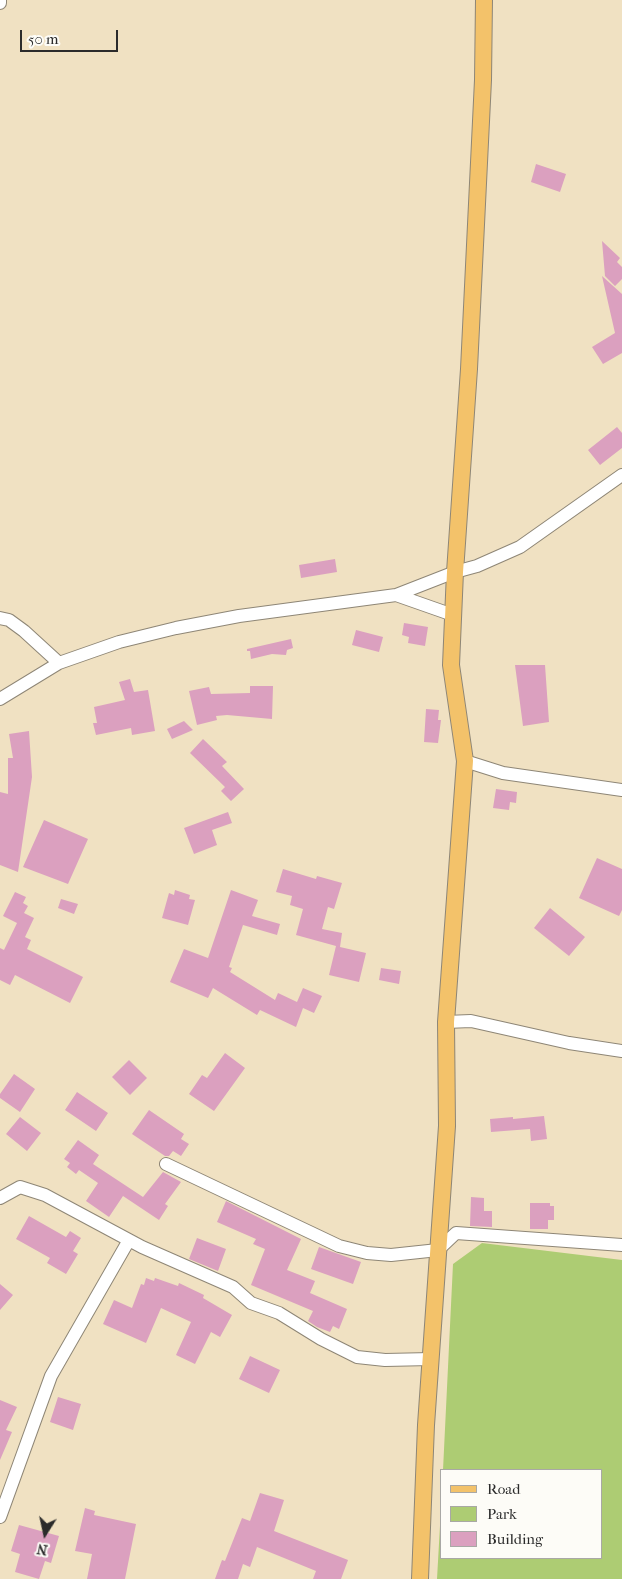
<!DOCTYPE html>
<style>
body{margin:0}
#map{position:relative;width:622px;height:1579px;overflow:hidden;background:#f0e1c2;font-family:"IM FELL French Canon",serif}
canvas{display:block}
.legend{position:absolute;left:440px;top:1469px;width:162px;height:90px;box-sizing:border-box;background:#fdfcf7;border:1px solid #a9a8a5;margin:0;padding:6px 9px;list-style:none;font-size:15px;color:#2b2b2b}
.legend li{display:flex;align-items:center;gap:10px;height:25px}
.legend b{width:25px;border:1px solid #a9a8a5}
.north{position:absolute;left:20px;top:1509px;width:50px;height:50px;-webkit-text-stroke:4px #fdfcf7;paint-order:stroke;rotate:190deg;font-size:14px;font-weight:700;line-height:20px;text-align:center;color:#2b2b2b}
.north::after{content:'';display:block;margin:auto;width:18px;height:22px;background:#2b2b2b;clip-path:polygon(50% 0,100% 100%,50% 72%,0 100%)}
.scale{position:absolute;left:20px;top:30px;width:98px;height:22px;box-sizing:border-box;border:2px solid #2b2b2b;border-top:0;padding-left:6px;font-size:15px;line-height:18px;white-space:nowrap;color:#2b2b2b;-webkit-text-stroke:4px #fdfcf7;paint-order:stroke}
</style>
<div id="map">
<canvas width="622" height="1579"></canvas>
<ul class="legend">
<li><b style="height:6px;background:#f3c26a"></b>Road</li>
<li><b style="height:14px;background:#adcc73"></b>Park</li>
<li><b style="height:14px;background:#dba0bf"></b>Building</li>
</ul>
<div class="north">N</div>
<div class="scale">50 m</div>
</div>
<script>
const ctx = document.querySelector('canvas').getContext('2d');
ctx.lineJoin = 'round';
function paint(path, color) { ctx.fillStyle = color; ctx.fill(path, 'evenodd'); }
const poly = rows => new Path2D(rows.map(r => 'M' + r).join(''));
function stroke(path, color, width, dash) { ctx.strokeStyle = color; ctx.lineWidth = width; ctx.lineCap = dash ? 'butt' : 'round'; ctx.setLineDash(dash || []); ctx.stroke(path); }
const green = poly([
 [482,1243,622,1260,622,1579,437,1579,441,1508,441,1558,601,1558,601,1470,443,1470,453,1264]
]);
const building = poly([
 [536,164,566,174,560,192,531,182],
 [602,241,620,258,617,262,622,267,622,279,615,286,605,276],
 [602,276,622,294,622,353,603,364,592,347,615,333],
 [617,427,622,433,622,448,600,465,588,450],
 [335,559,337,572,301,578,299,565],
 [404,623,428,627,425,646,408,643,409,637,402,635],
 [356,630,383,637,379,652,352,645],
 [291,639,293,648,287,650,286,655,272,654,251,659,250,651,247,651,247,649],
 [515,665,545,665,549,722,523,726],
 [130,679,134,692,148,690,155,731,132,735,131,728,96,735,93,723,97,723,94,707,125,700,119,682],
 [250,686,273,686,272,719,227,715,216,716,217,720,197,725,189,691,209,687,211,694,250,693],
 [426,709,439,710,438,720,441,720,438,743,424,742],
 [184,721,193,730,172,739,167,729],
 [29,731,32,777,18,872,0,865,0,792,8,794,8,758,13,758,9,734],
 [203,739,227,762,222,766,244,789,231,801,221,791,225,787,190,753],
 [496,789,517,792,516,803,510,802,509,810,493,808],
 [228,812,232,823,212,830,217,845,194,854,184,828],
 [44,820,88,839,68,884,23,867],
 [597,858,622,869,622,910,619,916,579,898],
 [283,869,316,879,317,876,342,883,334,909,328,907,322,929,342,933,340,947,366,953,359,982,329,975,336,946,296,935,303,909,290,905,292,896,276,892],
 [175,890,190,895,189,899,195,900,188,925,162,918,169,893,174,895],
 [231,890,258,900,252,916,280,924,277,935,243,925,229,967,232,968,230,972,275,1000,278,993,297,1002,303,988,322,996,314,1013,303,1008,296,1027,260,1010,257,1015,213,988,208,998,170,982,184,949,208,958],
 [15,892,26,897,23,903,28,906,24,913,34,918,25,937,31,940,27,949,83,977,70,1003,15,975,10,985,0,980,0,948,4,950,17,923,3,916],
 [61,899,78,904,74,914,58,908],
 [550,908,585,937,569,956,534,928],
 [381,968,401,971,399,984,379,980],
 [225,1053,245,1068,214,1111,189,1094,202,1075,207,1078],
 [129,1060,147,1078,130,1095,112,1077],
 [14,1074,35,1089,20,1112,0,1098,0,1094],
 [77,1092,108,1113,96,1131,65,1110],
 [149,1110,184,1134,181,1139,189,1144,181,1156,173,1151,169,1156,165,1156,132,1134],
 [544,1116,547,1139,531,1141,530,1129,491,1132,490,1119,513,1117,513,1119],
 [20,1117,41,1133,27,1151,6,1134],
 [78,1140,99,1155,93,1164,143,1197,163,1172,181,1182,165,1204,168,1206,159,1220,123,1196,109,1217,86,1201,98,1183,79,1170,76,1174,67,1167,70,1163,64,1159],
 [471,1197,484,1198,484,1211,492,1211,492,1227,470,1226],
 [226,1201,301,1239,287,1270,315,1281,310,1293,347,1309,339,1329,333,1326,330,1332,317,1327,308,1321,313,1311,251,1285,265,1249,253,1244,256,1239,217,1222],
 [530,1203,550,1203,550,1206,554,1206,554,1220,548,1220,548,1229,530,1229],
 [29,1216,66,1237,70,1231,81,1238,73,1251,78,1254,66,1274,47,1263,50,1258,16,1239],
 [197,1238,226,1249,218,1271,189,1259],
 [319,1247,361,1262,353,1284,311,1269],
 [146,1278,154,1281,155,1278,178,1286,179,1283,204,1295,203,1298,232,1315,220,1337,211,1332,195,1364,176,1355,191,1322,161,1308,146,1343,103,1324,114,1300,132,1308,141,1284,144,1285],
 [0,1284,13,1295,0,1310],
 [250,1356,280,1370,269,1393,239,1379],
 [58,1397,81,1404,73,1430,50,1422],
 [0,1400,17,1407,6,1430,12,1432,0,1460],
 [260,1493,284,1500,274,1531,348,1560,341,1579,313,1579,316,1571,257,1547,250,1567,243,1564,238,1579,215,1579,222,1560,225,1561,242,1518,250,1521],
 [85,1508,95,1511,94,1515,136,1524,125,1579,87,1579,92,1554,75,1551],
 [19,1525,59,1536,51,1563,45,1561,39,1579,15,1572,20,1554,11,1551]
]);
const minor = poly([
 [0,3,0,0],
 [396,595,453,615],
 [0,618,9,620,24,631,59,663],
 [0,699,59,663,119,642,176,628,239,616,396,595,455,572,477,566,520,547,622,475],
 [465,761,503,773,622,790],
 [446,1022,471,1021,569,1043,622,1051],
 [166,1164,339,1246,367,1253,391,1255,438,1250,456,1233,622,1245],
 [0,1198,20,1187,45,1195,142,1247,233,1287,251,1303,279,1313,321,1339,357,1357,385,1360,431,1359],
 [0,1517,51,1376,129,1240]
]);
const major = poly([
 [420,1579,426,1425,447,1126,446,1022,465,761,451,665,455,572,469,369,483,80,484,0]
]);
paint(green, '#adcc73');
paint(building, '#dba0bf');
stroke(minor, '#8e8676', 14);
stroke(major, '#8e8676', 18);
stroke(minor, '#fff', 12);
stroke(major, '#f3c26a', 16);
</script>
